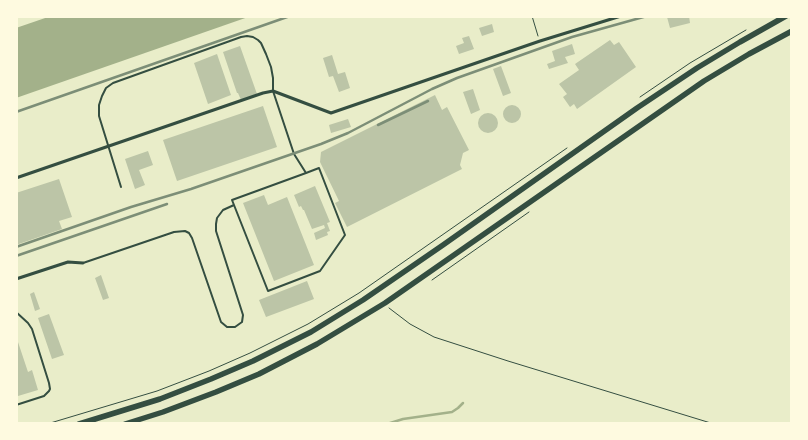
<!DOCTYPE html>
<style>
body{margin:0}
#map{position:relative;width:808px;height:440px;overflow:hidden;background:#e9edc9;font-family:Cabin,sans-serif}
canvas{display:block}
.frame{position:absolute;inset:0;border:18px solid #fefae0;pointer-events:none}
</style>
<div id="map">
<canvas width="808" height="440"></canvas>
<div class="frame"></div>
</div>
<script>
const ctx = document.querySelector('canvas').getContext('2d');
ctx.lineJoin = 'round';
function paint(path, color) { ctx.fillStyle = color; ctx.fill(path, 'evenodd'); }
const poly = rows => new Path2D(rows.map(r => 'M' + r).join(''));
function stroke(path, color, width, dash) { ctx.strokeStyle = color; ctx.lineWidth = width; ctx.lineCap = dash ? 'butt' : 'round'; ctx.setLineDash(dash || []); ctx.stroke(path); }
const water = poly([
 [51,16,251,16,16,98,16,28]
]);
const stream = poly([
 [387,424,403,419,452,412,458,408,463,403]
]);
const building = poly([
 [672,16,689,16,690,23,670,28,667,17],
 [492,24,494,32,482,36,479,28],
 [469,36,474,49,459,54,456,46,464,43,462,38],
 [610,40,614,45,619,42,636,67,577,109,574,104,570,107,563,97,567,94,559,84,579,70,575,64],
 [572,44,575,54,565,57,568,63,549,69,547,64,555,61,552,51],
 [240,46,257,94,241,100,238,93,237,93,223,52],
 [217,54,231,95,208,104,194,63],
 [332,55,338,74,345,72,350,88,339,92,333,76,329,77,323,58],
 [501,66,511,93,503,96,493,69],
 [473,89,480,110,471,114,463,92],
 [435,95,442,110,447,107,469,150,463,153,460,165,462,169,347,227,335,203,339,201,320,162,321,152],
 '503 114a9 9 0 1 1 18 0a9 9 0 1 1-18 0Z',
 [263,106,277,147,177,181,163,140],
 '478 123a10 10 0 1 1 20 0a10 10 0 1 1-20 0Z',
 [348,119,351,127,331,133,329,125],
 [148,151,153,165,139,170,145,185,135,189,125,159],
 [59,179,72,217,59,221,62,229,16,245,16,193],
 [315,186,330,222,327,223,330,231,327,232,328,235,316,240,314,233,325,228,324,225,312,229,304,210,303,210,301,206,299,207,294,195],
 [264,195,268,205,287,197,314,265,274,281,243,203],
 [101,275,109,298,103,300,95,278],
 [307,281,314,299,266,317,259,300],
 [34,292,40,309,35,311,30,294],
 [49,314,64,355,52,359,38,318],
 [16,336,28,372,32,370,38,390,18,396,16,392]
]);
const path = poly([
 [532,16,538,36],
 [640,97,690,63,746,30],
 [432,280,529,212],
 [389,308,410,324,434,337,508,361,714,424],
 [47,424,157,391,209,371,250,353,308,324,359,293,567,148]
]);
const service = poly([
 [121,187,99,116,99,105,102,96,106,88,113,83,241,37,247,36,253,37,258,40,261,43,266,54,271,67,273,78,273,91,294,154,306,173,232,200,268,291,320,271,345,235,319,168,306,173],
 [83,263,174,232,185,231,189,233,192,238,221,322,227,327,235,327,242,322,243,315,216,231,216,224,217,218,223,210,234,205],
 [16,312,28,323,32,329,49,383,50,389,49,391,44,396,16,405]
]);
const minor = poly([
 [16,178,263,93,273,91,331,113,540,41,621,16],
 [16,279,68,262,83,263]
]);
const primary = poly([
 [79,424,160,399,211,379,253,361,311,332,363,300,443,245,637,108,697,68,740,42,786,16],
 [125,424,163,412,216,392,259,374,317,344,385,303,704,81,749,54,792,31]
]);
const rail = poly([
 [16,112,290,16],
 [378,125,428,101],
 [16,247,131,207,191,189,321,144,348,133,432,89,457,78,572,37,647,16],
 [16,256,167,204]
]);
paint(water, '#a3b18a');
stroke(stream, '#a3b18a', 2.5);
paint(building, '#bcc5a7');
stroke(path, '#344e41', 1);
stroke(service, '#344e41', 2);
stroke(minor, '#344e41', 3);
stroke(primary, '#344e41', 5.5);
stroke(rail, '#7c8e77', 2.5);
</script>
